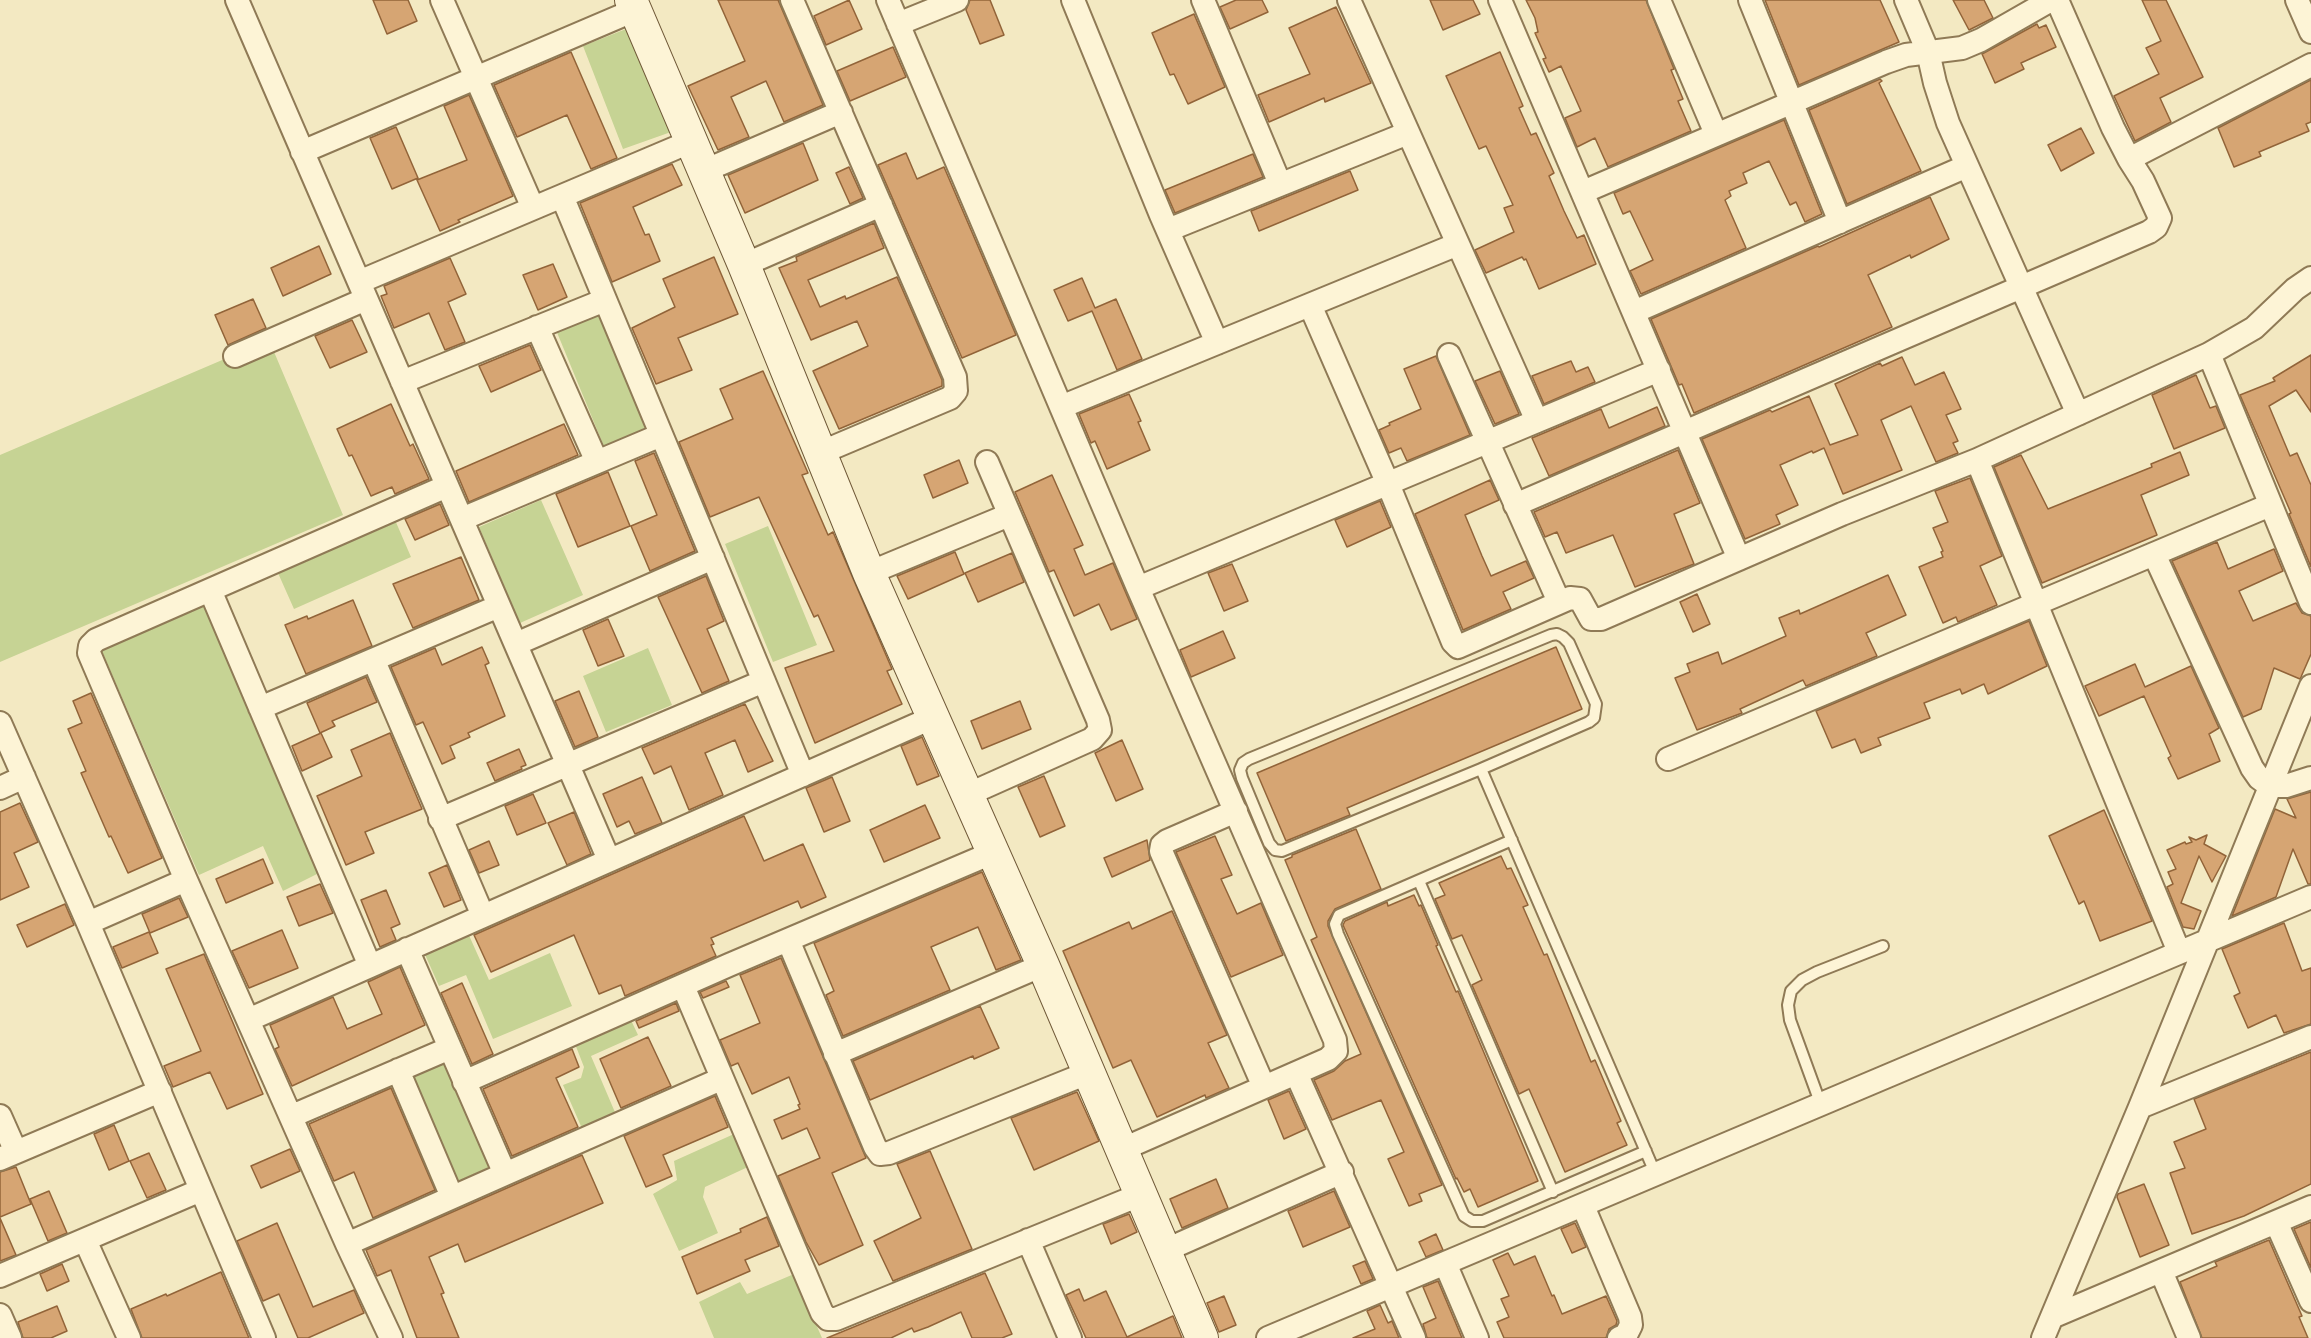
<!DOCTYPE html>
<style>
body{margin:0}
canvas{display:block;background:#f3e9c2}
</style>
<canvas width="2311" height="1338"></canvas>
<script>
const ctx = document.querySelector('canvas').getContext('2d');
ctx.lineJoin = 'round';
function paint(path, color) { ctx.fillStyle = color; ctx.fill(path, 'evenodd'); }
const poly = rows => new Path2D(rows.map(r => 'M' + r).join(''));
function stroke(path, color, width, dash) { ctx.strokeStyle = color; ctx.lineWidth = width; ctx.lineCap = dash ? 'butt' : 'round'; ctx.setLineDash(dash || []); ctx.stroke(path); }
const green = poly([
 [626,29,671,132,623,149,583,46],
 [599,312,648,431,605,449,556,330],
 [269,340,343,515,0,662,0,455],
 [541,500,583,595,520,623,479,527],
 [395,520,411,557,294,609,278,573],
 [768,526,817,645,773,662,725,544],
 [206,600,319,873,283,891,263,846,199,875,101,649],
 [648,648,672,705,606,732,583,676],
 [463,922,489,980,550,953,572,1006,493,1039,466,975,439,986,419,941],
 [622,1001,638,1035,591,1056,617,1117,584,1133,563,1085,581,1078,584,1067,568,1026],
 [441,1048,492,1166,456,1182,404,1063],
 [734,1134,750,1166,705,1187,703,1197,718,1233,679,1251,653,1194,677,1180,674,1161],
 [794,1274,822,1338,714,1338,699,1302,740,1282,747,1294]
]);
const building = poly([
 [373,0,408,0,417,21,387,34,373,0],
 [718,0,778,0,823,105,784,122,766,81,731,97,749,137,718,150,688,86,745,61,718,0],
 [849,0,862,29,826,45,814,16,849,0],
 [970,0,990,0,1004,35,980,44,966,10,970,0],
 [1236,0,1262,0,1268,12,1230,29,1220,7,1236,0],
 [1430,0,1473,0,1480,14,1443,30,1430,0],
 [1526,0,1646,0,1674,69,1671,70,1683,99,1678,101,1691,131,1608,167,1595,138,1577,147,1565,118,1581,111,1561,66,1549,72,1543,59,1546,58,1535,33,1538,32,1535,18,1526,0],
 [1765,0,1880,0,1899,42,1799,85,1765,0],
 [1953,0,1984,0,1993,18,1969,30,1953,0],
 [2142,0,2166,0,2203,77,2160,98,2171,122,2135,141,2114,96,2159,74,2146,48,2161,41,2142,0],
 [1336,7,1371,83,1325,102,1324,98,1269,122,1258,95,1310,74,1289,28,1336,7],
 [1194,14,1225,87,1188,104,1174,74,1170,75,1152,33,1194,14],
 [2037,24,2039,28,2046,25,2056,47,2021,63,2024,69,1995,83,1982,54,2037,24],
 [893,47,906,77,850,101,837,71,893,47],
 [571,52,617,158,591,169,567,115,517,137,494,85,571,52],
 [1500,52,1523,106,1519,108,1531,135,1536,133,1554,173,1549,176,1564,211,1577,238,1584,235,1596,264,1539,289,1526,259,1524,260,1522,257,1486,273,1475,250,1514,232,1504,208,1513,205,1486,146,1479,149,1446,76,1500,52],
 [1880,79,1882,81,1879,83,1921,171,1847,204,1809,110,1880,79],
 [2311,80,2311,122,2306,124,2309,131,2259,152,2261,156,2234,167,2218,128,2311,80],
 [469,95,513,196,458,220,460,222,440,231,417,180,467,160,444,106,469,95],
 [1784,120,1822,214,1805,222,1796,202,1790,205,1769,161,1743,173,1747,183,1729,191,1731,196,1725,200,1746,248,1641,294,1630,271,1653,260,1630,211,1623,214,1614,193,1784,120],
 [396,127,418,178,392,189,370,138,396,127],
 [2081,128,2094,153,2061,171,2048,145,2081,128],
 [803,143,818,180,745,213,728,175,803,143],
 [906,153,917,179,944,167,1016,335,962,358,878,165,906,153],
 [1253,154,1263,177,1175,213,1165,190,1253,154],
 [672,164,682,185,633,207,645,235,649,234,660,261,612,282,580,203,672,164],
 [849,167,863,198,850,204,836,173,849,167],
 [1350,171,1358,190,1259,231,1251,211,1350,171],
 [1930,197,1949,239,1911,258,1910,255,1868,275,1892,327,1694,413,1682,384,1679,385,1651,319,1818,246,1819,247,1930,197],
 [874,223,884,248,808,280,820,307,845,296,846,299,897,277,942,380,942,386,839,429,813,371,868,346,857,321,811,340,779,268,797,261,796,257,874,223],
 [319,246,331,274,283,296,271,268,319,246],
 [714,257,738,314,678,338,692,370,656,384,632,328,675,307,663,279,714,257],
 [450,258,466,294,448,302,465,342,445,350,429,313,394,328,381,296,387,294,384,286,450,258],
 [553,264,567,297,538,310,523,275,553,264],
 [1082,278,1095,308,1116,299,1142,359,1117,370,1092,311,1068,321,1054,290,1082,278],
 [253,299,266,328,228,345,215,315,253,299],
 [352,320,367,352,330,368,315,336,352,320],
 [530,345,541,370,491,392,479,366,530,345],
 [2311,355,2311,412,2296,390,2269,406,2290,456,2297,453,2311,485,2311,567,2289,514,2291,513,2240,395,2275,381,2273,378,2311,355],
 [1436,356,1470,435,1407,461,1401,448,1389,453,1379,430,1390,425,1389,423,1421,409,1404,369,1436,356],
 [1902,357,1915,385,1944,372,1961,409,1946,415,1958,441,1953,443,1958,453,1936,462,1911,406,1881,420,1902,470,1843,494,1824,448,1813,453,1812,451,1780,465,1798,505,1776,515,1780,524,1745,539,1702,439,1770,410,1772,412,1809,396,1830,445,1858,435,1835,384,1880,363,1882,366,1902,357],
 [1571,361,1576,372,1588,367,1595,382,1544,404,1532,376,1571,361],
 [763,371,808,473,802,475,828,535,833,532,892,669,887,671,902,704,815,743,785,668,834,651,818,615,814,617,759,497,710,517,679,442,733,419,720,389,763,371],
 [1500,371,1519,414,1495,424,1475,381,1500,371],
 [2196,375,2210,408,2216,406,2225,428,2174,449,2152,395,2196,375],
 [1129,394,1141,421,1138,422,1150,450,1107,469,1095,441,1091,443,1079,414,1129,394],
 [391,404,410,446,413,444,429,479,395,494,392,487,371,496,352,455,349,456,337,429,391,404],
 [1657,407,1665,426,1549,476,1532,438,1601,409,1609,428,1657,407],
 [564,424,578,455,469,502,456,471,564,424],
 [1678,450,1700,503,1674,514,1694,564,1635,587,1613,535,1566,553,1557,532,1545,537,1534,512,1678,450],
 [2180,452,2189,475,2141,495,2157,535,2042,583,1994,467,2021,455,2048,509,2152,467,2151,464,2180,452],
 [654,453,695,551,650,571,631,526,657,515,635,461,654,453],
 [959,460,968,483,933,498,924,475,959,460],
 [608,472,630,526,578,547,556,494,608,472],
 [1052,475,1083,545,1074,549,1085,575,1113,563,1137,619,1111,630,1099,604,1074,616,1054,570,1049,572,1015,492,1052,475],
 [1970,478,2002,556,1980,566,1997,605,1958,622,1956,617,1943,623,1919,567,1943,557,1941,552,1943,551,1933,528,1948,522,1935,491,1970,478],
 [1490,480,1499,500,1465,515,1482,556,1491,576,1526,561,1534,578,1503,592,1511,609,1463,630,1415,514,1490,480],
 [1380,501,1391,527,1347,547,1335,520,1380,501],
 [440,504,449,525,415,540,405,519,440,504],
 [2217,542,2228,569,2274,549,2283,571,2239,591,2253,621,2296,603,2302,613,2311,616,2311,654,2301,677,2300,679,2274,668,2261,709,2243,717,2172,561,2217,542],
 [955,552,964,574,908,599,897,576,955,552],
 [1012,553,1024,582,978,602,965,573,1012,553],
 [461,557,479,600,413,628,393,584,461,557],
 [1232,564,1248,601,1224,611,1208,573,1232,564],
 [1888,575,1906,615,1866,633,1877,656,1806,686,1803,680,1740,709,1742,713,1697,730,1675,678,1690,672,1687,664,1718,652,1722,664,1786,636,1779,618,1799,610,1800,614,1888,575],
 [706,576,724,621,707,629,729,681,702,693,658,597,706,576],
 [1697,594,1710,624,1693,632,1680,602,1697,594],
 [353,600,372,646,306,674,285,625,307,616,308,619,353,600],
 [608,619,624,656,598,666,583,630,608,619],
 [2029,621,2047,666,1988,694,1984,684,1962,694,1960,689,1924,703,1930,718,1878,738,1881,745,1861,753,1855,739,1832,748,1816,711,2029,621],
 [1223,631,1235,658,1191,677,1180,650,1223,631],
 [482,647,489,663,485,665,505,716,468,733,470,737,450,746,455,758,442,764,423,722,416,725,391,667,435,648,442,665,482,647],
 [1556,647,1582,709,1347,808,1350,815,1286,841,1257,773,1556,647],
 [2135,664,2145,687,2191,666,2219,728,2209,734,2220,761,2178,779,2168,758,2171,756,2144,696,2099,716,2085,686,2135,664],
 [366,677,377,702,332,721,335,726,320,733,307,703,366,677],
 [579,691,598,737,575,747,555,701,579,691],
 [91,693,162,858,128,873,111,836,109,837,81,773,86,771,68,729,82,723,73,701,91,693],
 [1020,701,1031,729,982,749,971,721,1020,701],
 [745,704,773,761,748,772,735,740,705,753,723,795,689,810,671,766,654,774,642,748,745,704],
 [321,733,332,757,302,771,292,746,321,733],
 [390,733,422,809,365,832,374,853,346,865,317,796,362,776,351,750,390,733],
 [922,737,939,776,917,785,901,746,922,737],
 [1122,740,1143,789,1116,801,1095,753,1122,740],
 [519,749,526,765,521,767,522,769,495,781,487,763,519,749],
 [1044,776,1065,826,1040,837,1018,787,1044,776],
 [642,777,662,823,635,834,629,821,617,827,603,794,642,777],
 [832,777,850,821,824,832,806,788,832,777],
 [2311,792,2311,884,2308,884,2293,849,2276,897,2232,916,2275,809,2296,818,2287,799,2311,792],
 [533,794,546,823,517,835,505,806,533,794],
 [20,803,38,842,14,853,29,887,0,900,0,812,20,803],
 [925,805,940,838,884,862,870,830,925,805],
 [2104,810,2152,921,2100,941,2084,901,2079,904,2049,836,2104,810],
 [574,812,591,854,567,865,548,823,574,812],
 [744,816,764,861,803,844,826,897,801,908,798,901,711,938,714,944,711,945,716,956,625,996,621,985,599,994,574,935,491,972,474,935,744,816],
 [1356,829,1381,889,1335,909,1328,921,1328,926,1442,1185,1419,1194,1422,1201,1409,1206,1388,1159,1404,1152,1381,1100,1332,1120,1314,1080,1334,1071,1345,1061,1361,1054,1311,940,1317,937,1285,860,1292,857,1292,855,1356,829],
 [2207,835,2204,844,2226,856,2212,882,2199,856,2181,903,2201,911,2194,929,2183,927,2167,887,2173,884,2168,872,2176,869,2167,850,2185,842,2186,844,2192,842,2189,837,2196,840,2207,835],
 [1215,836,1232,875,1221,879,1237,914,1261,903,1283,955,1231,977,1176,852,1215,836],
 [1147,840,1150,860,1112,877,1104,858,1147,840],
 [489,841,499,865,479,873,469,850,489,841],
 [1501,856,1507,869,1511,868,1528,905,1523,907,1544,955,1547,954,1591,1062,1595,1060,1621,1121,1617,1123,1627,1145,1565,1172,1529,1089,1519,1094,1472,985,1482,980,1462,935,1452,939,1435,899,1445,895,1439,883,1501,856],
 [263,859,273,883,226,903,216,879,263,859],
 [447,865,461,900,444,907,429,873,447,865],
 [982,872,1021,960,996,970,978,927,931,947,950,990,843,1036,826,995,834,991,814,943,982,872],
 [320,884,333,913,299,926,287,897,320,884],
 [386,890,400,924,391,928,396,940,380,947,361,900,386,890],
 [1414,895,1419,906,1421,905,1438,945,1436,946,1456,992,1458,991,1538,1181,1478,1207,1470,1189,1464,1192,1457,1178,1456,1179,1343,925,1345,921,1387,902,1388,906,1414,895],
 [179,898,188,917,150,933,142,914,179,898],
 [65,904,74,925,27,947,17,925,65,904],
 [1172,911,1227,1035,1208,1043,1229,1088,1206,1098,1205,1095,1157,1117,1131,1060,1113,1068,1063,951,1129,922,1132,929,1172,911],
 [2284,923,2302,971,2311,968,2311,1024,2284,1033,2276,1015,2248,1028,2234,996,2240,993,2222,949,2284,923],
 [282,930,298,968,249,988,232,951,282,930],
 [149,932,158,953,122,968,113,947,149,932],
 [204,954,263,1094,227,1109,210,1072,173,1087,164,1066,201,1051,166,969,204,954],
 [781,958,866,1158,832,1173,863,1245,819,1265,806,1242,778,1176,820,1158,807,1128,782,1139,774,1120,800,1109,798,1105,800,1104,789,1077,752,1094,738,1063,731,1066,720,1040,760,1023,740,975,781,958],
 [400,967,425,1025,292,1086,275,1049,279,1047,270,1025,333,997,347,1029,382,1014,368,982,400,967],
 [726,981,729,987,703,998,700,992,726,981],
 [462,983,493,1054,472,1064,441,993,462,983],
 [676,1003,679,1011,639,1028,636,1021,676,1003],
 [980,1006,999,1048,974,1059,973,1056,870,1100,853,1061,980,1006],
 [648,1037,671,1086,621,1108,600,1059,648,1037],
 [572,1049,579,1067,556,1078,578,1127,512,1156,483,1089,572,1049],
 [2311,1052,2311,1184,2244,1216,2192,1234,2170,1173,2185,1168,2174,1142,2206,1129,2194,1099,2311,1052],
 [391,1088,435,1190,373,1218,354,1172,334,1181,309,1124,391,1088],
 [1289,1091,1306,1129,1284,1139,1268,1100,1289,1091],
 [1077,1092,1099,1141,1034,1170,1011,1118,1077,1092],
 [715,1096,728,1127,663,1155,672,1176,646,1187,624,1136,715,1096],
 [114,1125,129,1161,109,1170,94,1134,114,1125],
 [290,1149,300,1171,261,1188,251,1166,290,1149],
 [930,1151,972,1249,893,1281,874,1241,921,1218,897,1164,930,1151],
 [149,1153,166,1190,147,1198,130,1161,149,1153],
 [582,1155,603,1203,465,1262,458,1244,429,1257,444,1293,441,1294,459,1338,417,1338,391,1270,377,1276,366,1250,582,1155],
 [16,1167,31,1204,0,1217,0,1172,16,1167],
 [1216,1179,1228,1208,1182,1228,1170,1199,1216,1179],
 [2144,1184,2169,1245,2140,1257,2117,1197,2118,1194,2144,1184],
 [49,1191,67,1233,48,1241,30,1199,49,1191],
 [1334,1191,1350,1227,1303,1247,1288,1211,1334,1191],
 [1129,1214,1137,1232,1111,1244,1103,1224,1129,1214],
 [767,1217,779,1246,745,1260,750,1271,697,1294,682,1257,741,1232,740,1229,767,1217],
 [0,1218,16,1255,0,1261,0,1218],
 [2311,1222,2311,1268,2294,1229,2311,1222],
 [277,1223,313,1307,354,1290,364,1313,308,1338,298,1338,279,1294,263,1301,237,1241,277,1223],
 [1575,1223,1586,1247,1572,1253,1561,1229,1575,1223],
 [1436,1234,1443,1250,1426,1257,1419,1242,1436,1234],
 [2269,1240,2302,1316,2299,1317,2308,1338,2202,1338,2180,1282,2217,1266,2215,1262,2269,1240],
 [1508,1253,1514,1265,1535,1256,1552,1296,1554,1295,1562,1314,1606,1296,1617,1321,1616,1325,1609,1329,1606,1338,1504,1338,1497,1322,1509,1317,1501,1299,1509,1296,1493,1260,1508,1253],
 [1365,1261,1373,1279,1361,1284,1353,1266,1365,1261],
 [62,1264,69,1281,47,1291,40,1274,62,1264],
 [221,1272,249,1338,142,1338,131,1309,166,1294,167,1296,221,1272],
 [985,1273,1012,1334,1002,1338,972,1338,961,1312,928,1327,914,1332,912,1328,891,1338,827,1338,985,1273],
 [1438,1281,1462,1338,1427,1338,1423,1324,1436,1318,1423,1287,1438,1281],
 [1079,1289,1084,1301,1106,1291,1127,1337,1173,1316,1182,1338,1086,1338,1066,1295,1079,1289],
 [1224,1296,1236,1325,1219,1332,1207,1303,1224,1296],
 [1380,1305,1388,1323,1392,1321,1399,1338,1353,1338,1375,1329,1367,1311,1380,1305],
 [57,1306,67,1331,51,1338,23,1338,18,1322,57,1306]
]);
const lane = poly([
 [1481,769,1282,851,1275,850,1269,843,1242,778,1240,770,1243,763,1249,759,1551,635,1557,634,1563,637,1569,643,1596,704,1594,718,1589,722,1481,769,1656,1175],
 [1512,840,1339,915,1335,924,1338,934,1464,1216,1472,1221,1483,1221,1646,1151],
 [1419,881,1553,1192],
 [1821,1105,1790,1020,1788,1005,1791,991,1802,980,1817,972,1883,946]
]);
const street = poly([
 [237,0,609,860],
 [442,0,533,208],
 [792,0,955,377,956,391,950,398,820,453],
 [888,0,1138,588,1335,1040,1336,1051,1328,1059,1123,1149],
 [1073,0,1161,215,1217,343],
 [1203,0,1280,184],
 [1349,0,1537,421],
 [1500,0,1739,559],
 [1659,0,1716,134],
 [1750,0,1840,222],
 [1906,0,1928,52,1935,83,1948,123,2078,414],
 [2057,0,2113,128,2129,159,2311,65],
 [2297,0,2311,32],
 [898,24,957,0],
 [302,152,635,10],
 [704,171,841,112],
 [1583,192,1886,62,1906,55,1962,48,1981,40,2051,0],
 [562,196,803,775],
 [1168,230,1408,133],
 [744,265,881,205],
 [359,282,692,141],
 [1310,305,1388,484,1453,642,1458,647,1570,598,1580,599,1591,619,1601,619,1842,514,1977,460,2209,354,2311,603],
 [1634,312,1967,166],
 [537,327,597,462],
 [2209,354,2254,328,2295,289,2311,278],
 [1449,355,1559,602],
 [235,356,366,299],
 [402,382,605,300],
 [1061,407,1458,244],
 [1977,460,2179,952],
 [1515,505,2149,232,2156,227,2160,218,2143,181,2129,159],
 [462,519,661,435],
 [2154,554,2252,768,2259,778,2270,786,2286,786,2311,778],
 [869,573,1009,515],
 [1138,588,1659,370],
 [210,590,370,966],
 [516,644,713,558],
 [374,661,483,916],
 [260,708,499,606],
 [0,723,88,923,264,1338],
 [1668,759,2270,505],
 [0,788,24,777],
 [969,794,1092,739,1100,730,1098,720,987,462],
 [1236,811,1167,841,1162,845,1161,851,1264,1087],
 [440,819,764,681],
 [88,923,186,880],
 [788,940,875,1147,880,1154,889,1153,1090,1072],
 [683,986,822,1313,828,1319,836,1319,1142,1194],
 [248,1020,934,717],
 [835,1054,1043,965],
 [398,1070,452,1197],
 [1296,1073,1414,1338],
 [464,1082,729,965,992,853],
 [2140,1107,2311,1037],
 [0,1116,16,1152],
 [292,1116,450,1048],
 [0,1159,160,1091],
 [505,1174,721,1079],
 [1583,1206,1630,1317,1631,1325,1626,1335,1619,1338],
 [2276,1222,2311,1301],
 [85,1240,129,1338],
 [1028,1240,1070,1338],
 [347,1244,505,1174,407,949],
 [1166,1250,1342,1172],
 [1445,1263,1477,1338],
 [2161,1271,2189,1338],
 [0,1276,201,1190],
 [0,1315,10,1338],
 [2052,1317,2311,1207],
 [391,1338,347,1244,186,880,89,653,90,646,96,640,447,486],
 [1268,1338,2311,897],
 [2043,1338,2140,1107,2311,686]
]);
const secondary = poly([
 [631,0,744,265,869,573,1043,965,1202,1338]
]);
paint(green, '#c6d394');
paint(building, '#d6a573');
stroke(building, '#926439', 1.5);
stroke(lane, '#8f7a56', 14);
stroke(street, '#8f7a56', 26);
stroke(secondary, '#715a39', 34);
stroke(lane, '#fdf4d6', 10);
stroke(street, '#fdf4d6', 22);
stroke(secondary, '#fdf4d6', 32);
</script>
